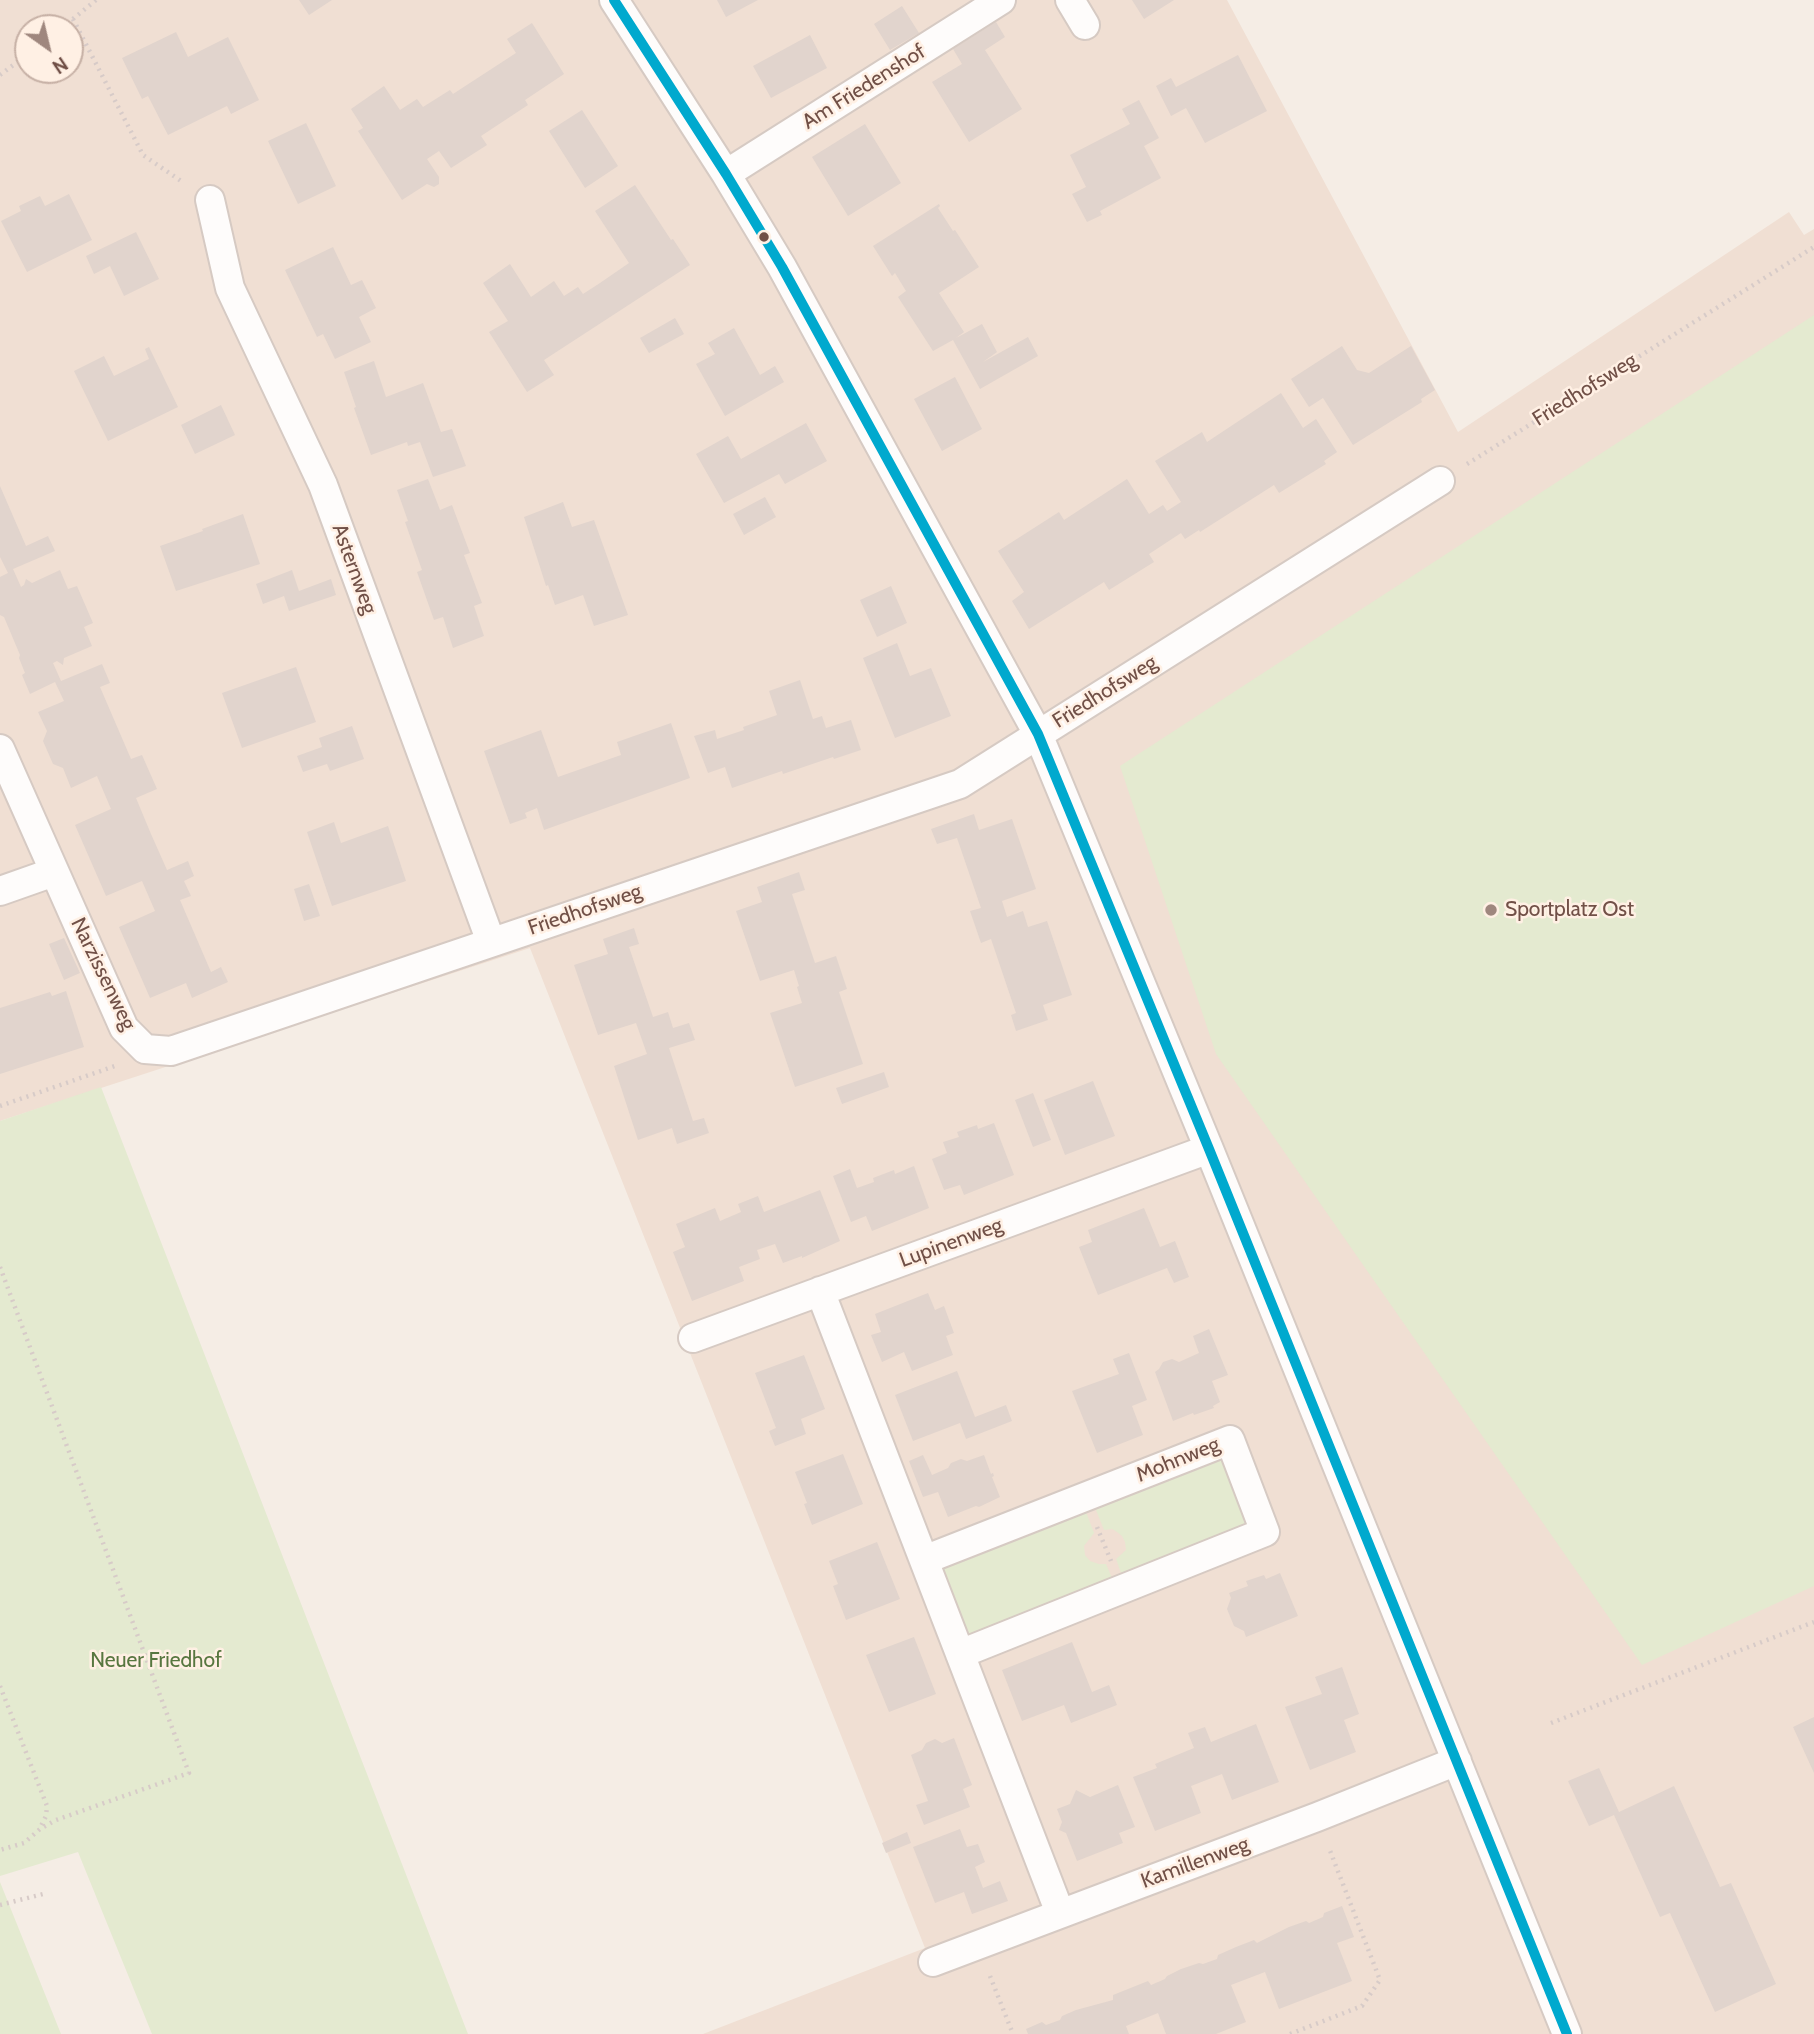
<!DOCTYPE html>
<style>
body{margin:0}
#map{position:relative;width:1814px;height:2034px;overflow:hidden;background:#f5ede5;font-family:Cabin,sans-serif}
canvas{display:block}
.north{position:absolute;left:14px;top:14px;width:70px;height:70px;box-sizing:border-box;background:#fff0e4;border:2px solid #c6b0a5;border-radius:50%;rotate:146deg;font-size:19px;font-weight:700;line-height:28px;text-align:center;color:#715047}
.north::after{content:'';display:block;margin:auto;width:24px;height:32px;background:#9f877e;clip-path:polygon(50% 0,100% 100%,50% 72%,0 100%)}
</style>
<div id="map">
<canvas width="1814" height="2034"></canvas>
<div class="north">N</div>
</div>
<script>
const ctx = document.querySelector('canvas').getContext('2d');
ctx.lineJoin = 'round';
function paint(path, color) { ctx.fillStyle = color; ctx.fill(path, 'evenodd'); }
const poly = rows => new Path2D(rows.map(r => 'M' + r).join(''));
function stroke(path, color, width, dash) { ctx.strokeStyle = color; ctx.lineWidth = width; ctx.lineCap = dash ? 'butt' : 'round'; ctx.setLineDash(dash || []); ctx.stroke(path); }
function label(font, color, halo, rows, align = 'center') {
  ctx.font = font + ' Cabin,sans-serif'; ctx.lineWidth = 5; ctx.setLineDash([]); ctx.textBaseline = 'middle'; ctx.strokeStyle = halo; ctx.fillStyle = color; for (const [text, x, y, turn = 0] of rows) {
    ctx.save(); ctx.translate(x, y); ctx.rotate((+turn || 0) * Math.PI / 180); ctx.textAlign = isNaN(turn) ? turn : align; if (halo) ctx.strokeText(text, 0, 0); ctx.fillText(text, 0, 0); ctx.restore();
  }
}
const residential = poly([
 [0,0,1227,0,1458,432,1789,212,1804,235,1814,229,1814,2034,703,2034,925,1948,530,948,0,1121],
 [28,28,70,28,70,70,28,70]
]);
const green = poly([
 [1814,315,1814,1586,1642,1665,1216,1054,1120,766],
 [101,1087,360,1756,468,2034,152,2034,78,1852,0,1876,0,1121],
 [1228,1446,1259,1530,1125,1584,1116,1559,1126,1550,1125,1542,1122,1536,1117,1532,1112,1529,1104,1530,1092,1500],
 [1083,1504,1094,1533,1084,1546,1085,1555,1090,1561,1099,1564,1106,1564,1116,1587,963,1647,930,1562],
 [0,1882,61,2034,0,2034]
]);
const building = poly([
 [299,0,332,0,309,15],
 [717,0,758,0,726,17],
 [1132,0,1174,0,1144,19],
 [902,6,919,33,890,50,874,24],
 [996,22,1005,37,985,50,1022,109,969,142,932,82,962,64,953,49],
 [532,23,564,74,525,100,528,105,481,136,487,145,451,168,439,151,427,159,439,177,439,184,434,187,427,184,402,200,358,131,363,128,351,109,384,86,400,110,417,99,423,107,450,90,453,94,516,53,507,39],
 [176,32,188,57,228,37,259,100,231,114,227,106,168,135,148,96,142,99,122,58],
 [810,35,827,68,771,98,753,66],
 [1238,55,1267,111,1205,143,1186,108,1171,116,1156,86,1171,78,1176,87],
 [1139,100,1159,138,1144,146,1161,178,1100,211,1102,215,1087,222,1072,194,1086,187,1070,155,1130,124,1122,109],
 [582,110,618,166,585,188,549,131],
 [306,123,336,186,298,204,268,141],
 [865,124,901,183,848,216,812,157],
 [635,185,671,240,673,239,690,265,544,360,554,375,527,392,489,332,508,321,483,283,510,264,531,297,554,281,564,296,578,287,583,294,600,283,629,263,595,211],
 [69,194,92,240,27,272,1,221,21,211,19,206,40,196,45,206],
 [939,204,940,206,938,208,953,231,955,230,979,267,939,293,964,332,956,338,982,324,997,352,983,362,1028,337,1038,356,980,389,953,340,933,351,898,297,906,291,895,273,892,276,873,246],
 [136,232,159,279,124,296,110,266,94,274,86,256],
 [333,247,351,285,362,280,376,308,359,317,371,342,335,359,323,334,317,337,285,270],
 [675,318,684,334,649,353,640,338],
 [734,328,760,375,775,366,784,382,725,416,696,364,715,354,708,343],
 [1342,346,1357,370,1369,373,1411,346,1435,390,1421,399,1422,402,1353,445,1323,398,1309,407,1291,379],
 [149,347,178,407,108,441,74,371,104,356,114,376,149,359,145,349],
 [374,361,386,397,423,383,441,432,452,429,466,466,433,477,420,442,408,446,407,442,371,455,354,408,356,407,344,372],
 [955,377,982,429,942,451,914,399],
 [1281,393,1303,428,1316,419,1337,452,1324,461,1326,464,1279,493,1274,485,1200,532,1199,530,1185,539,1181,533,1149,554,1154,562,1109,590,1104,582,1029,629,1012,601,1024,592,998,551,1059,512,1064,520,1127,479,1149,514,1163,505,1167,511,1181,502,1155,461,1202,432,1207,442],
 [221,405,235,435,195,454,181,425],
 [806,423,827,461,785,484,779,474,724,503,696,454,728,436,741,459],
 [428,479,440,510,452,505,470,553,464,555,482,603,474,606,484,636,453,648,443,617,434,620,417,572,422,570,405,522,408,521,397,490],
 [0,486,26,546,48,536,55,551,13,569,21,587,24,585,26,579,32,583,60,570,68,589,77,586,93,623,84,627,92,646,64,658,63,665,57,661,53,663,61,681,102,664,110,683,100,687,131,759,142,755,157,789,136,798,151,834,167,870,188,861,194,876,184,881,191,896,180,900,211,972,221,967,228,982,192,998,186,983,150,998,119,927,155,911,142,881,106,896,75,825,111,809,97,776,71,788,63,768,53,764,43,741,47,731,38,712,64,701,55,682,30,694,22,675,25,673,19,658,20,655,4,617,0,615,0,577,8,573,0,557],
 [765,497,776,517,744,535,733,514],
 [563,502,572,527,594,520,628,615,594,626,583,595,555,605,548,585,546,586,524,517],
 [243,514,260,564,176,591,160,546,203,531,202,529],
 [292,570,299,591,331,579,336,595,289,611,284,596,263,604,256,584],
 [891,586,907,623,877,637,860,600],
 [897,643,910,676,931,668,951,716,895,738,863,658],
 [296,667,316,722,242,748,222,693],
 [800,680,813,719,822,716,826,728,851,720,861,750,834,759,833,757,783,774,782,771,732,788,725,767,708,773,694,736,715,730,717,739,744,730,743,727,777,715,769,691],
 [671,723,690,778,544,830,537,808,525,813,527,818,510,824,484,751,541,730,558,777,621,755,617,742],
 [352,726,364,759,330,771,327,764,303,772,297,756,322,747,319,738],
 [974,814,979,830,1012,819,1036,889,1002,901,1007,917,1023,911,1028,927,1047,921,1072,995,1043,1005,1048,1020,1016,1031,1011,1015,1016,1013,991,939,981,943,970,911,981,908,957,838,937,844,931,829],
 [334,822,341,843,388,826,406,881,332,906,307,832],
 [799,872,805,890,792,894,815,963,836,956,847,989,839,992,863,1064,795,1087,770,1013,802,1003,797,987,799,986,794,970,760,981,736,911,762,902,757,887],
 [309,884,320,916,304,921,294,889],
 [634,928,639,944,629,947,653,1017,668,1012,673,1028,689,1023,695,1040,669,1048,693,1121,704,1118,709,1133,677,1144,672,1128,638,1140,614,1066,647,1054,636,1023,598,1035,574,965,608,954,603,939],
 [64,938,80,973,64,980,49,944],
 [66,991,84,1047,0,1074,0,1008,50,992,52,996],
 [884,1072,889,1087,842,1104,836,1088],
 [1093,1081,1115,1136,1065,1155,1044,1100],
 [1033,1093,1051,1140,1033,1147,1015,1100],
 [994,1123,1014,1175,964,1195,960,1185,944,1190,932,1159,947,1153,943,1142,959,1137,957,1132,977,1125,978,1129],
 [914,1166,929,1208,872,1231,866,1216,851,1222,833,1176,850,1169,857,1188,874,1182,873,1178,894,1170,895,1174],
 [820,1190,840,1241,802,1258,802,1256,783,1263,775,1244,757,1250,760,1259,739,1267,744,1281,692,1301,673,1252,685,1247,676,1224,715,1208,720,1221,741,1212,738,1204,758,1196,764,1212],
 [1144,1208,1160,1247,1175,1241,1189,1277,1174,1283,1167,1268,1098,1295,1079,1247,1092,1242,1088,1230],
 [928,1293,935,1310,944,1306,954,1333,946,1336,953,1355,912,1371,904,1352,882,1362,871,1335,881,1332,875,1314],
 [1209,1329,1228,1375,1212,1381,1220,1402,1213,1406,1214,1408,1194,1415,1193,1413,1173,1421,1155,1372,1159,1369,1163,1362,1172,1359,1179,1362,1199,1353,1193,1336],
 [1129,1353,1147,1400,1132,1406,1143,1435,1097,1453,1072,1391,1119,1374,1113,1359],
 [804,1355,825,1409,801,1419,806,1434,775,1446,769,1431,776,1428,755,1373],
 [957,1371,975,1417,1006,1405,1012,1421,966,1439,960,1423,913,1441,895,1395],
 [843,1454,863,1504,812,1525,804,1504,807,1503,795,1472],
 [923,1455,932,1475,948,1468,951,1463,961,1459,967,1461,984,1455,991,1474,993,1473,994,1476,992,1477,1000,1497,979,1507,976,1506,948,1517,938,1492,923,1497,909,1461],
 [877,1542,900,1599,846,1620,833,1586,838,1584,829,1561],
 [1280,1573,1298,1616,1246,1637,1244,1631,1234,1626,1227,1609,1231,1598,1229,1593,1248,1586,1246,1581,1264,1575,1266,1579],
 [914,1637,936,1694,889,1712,866,1655],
 [1072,1642,1092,1692,1109,1685,1117,1705,1071,1723,1064,1705,1022,1721,1002,1670],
 [1342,1667,1359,1714,1344,1720,1356,1752,1310,1770,1285,1707,1322,1694,1315,1677],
 [1814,1717,1814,1773,1793,1727],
 [1256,1724,1279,1782,1232,1800,1222,1774,1191,1786,1201,1813,1155,1831,1133,1777,1157,1768,1155,1764,1194,1748,1188,1733,1205,1727,1211,1742],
 [954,1738,972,1785,963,1789,970,1807,924,1825,916,1805,928,1801,911,1755,922,1750,926,1743,935,1739,942,1743],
 [1599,1768,1619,1812,1674,1786,1720,1887,1731,1883,1776,1984,1715,2012,1670,1913,1660,1917,1614,1815,1589,1826,1568,1781],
 [1118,1785,1135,1827,1119,1833,1123,1843,1077,1861,1066,1833,1059,1830,1062,1822,1057,1809,1070,1804,1076,1790,1090,1797],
 [960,1829,967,1847,978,1844,985,1862,975,1867,983,1888,1000,1881,1008,1901,972,1914,964,1892,935,1903,913,1847],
 [907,1832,911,1843,886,1853,882,1843],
 [1342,1906,1354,1937,1337,1943,1352,1981,1279,2009,1265,1972,1231,1985,1246,2022,1216,2034,1166,2034,1158,2013,1126,2026,1129,2034,1028,2034,1026,2029,1042,2022,1046,2025,1060,2020,1062,2016,1076,2010,1113,2000,1113,1995,1148,1981,1151,1985,1165,1979,1167,1976,1181,1969,1199,1963,1203,1964,1217,1959,1218,1955,1236,1947,1254,1940,1257,1943,1289,1927,1306,1921,1309,1923,1323,1917,1324,1913]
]);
const path = poly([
 [73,19,143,155,184,183],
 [62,28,96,0],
 [0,75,28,54],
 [1467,464,1814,247],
 [0,1106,115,1066],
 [0,1267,189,1773,56,1820,40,1829,24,1843,0,1850],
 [1097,1527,1111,1561],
 [0,1686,47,1806,46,1816,40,1828],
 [1551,1723,1814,1622],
 [0,1905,43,1894],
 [990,1976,1013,2034],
 [1290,2034,1362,2006,1380,1980,1329,1848]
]);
const street = poly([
 [614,0,726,174,782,267,1038,734,1209,1149,1567,2034],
 [1070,0,1085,25],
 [726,174,1001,0],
 [210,200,230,288,323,485,491,942],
 [0,749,124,1028,145,1049,171,1051,960,784,1440,481],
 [0,891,54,872],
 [820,1291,1060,1913],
 [693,1338,1209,1149],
 [924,1560,1230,1440,1265,1532,960,1654],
 [933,1962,1317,1817,1457,1761]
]);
const bus1 = poly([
 [614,0,726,174,782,267,1038,734,1209,1149,1567,2034]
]);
const markers = [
 [764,237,6,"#715047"],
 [1491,910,7,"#9f877e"]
];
const streetNames = [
 ["Am Friedenshof",864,87,-32],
 ["Friedhofsweg",1585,390,-32],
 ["Asternweg",354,569,70],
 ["Friedhofsweg",1105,692,-32],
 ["Friedhofsweg",585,910,-19],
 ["Narzissenweg",103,974,64],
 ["Lupinenweg",951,1243,-20],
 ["Mohnweg",1178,1460,-22],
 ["Kamillenweg",1195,1863,-20]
];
const poiNames = [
 ["Sportplatz Ost",1505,910]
];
const parkNames = [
 ["Neuer Friedhof",156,1661]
];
paint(residential, '#f0dfd3');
paint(green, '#e4ead0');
paint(building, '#e1d4cd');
stroke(street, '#d6cac3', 32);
stroke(path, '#d7cbc8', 4.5, [2, 5]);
stroke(street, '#fefcfb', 28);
stroke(bus1, '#00a9ce', 10);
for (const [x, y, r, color] of markers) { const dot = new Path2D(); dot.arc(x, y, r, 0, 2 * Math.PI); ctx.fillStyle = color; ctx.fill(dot); stroke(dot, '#fff0e4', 2.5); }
label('21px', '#715047', '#fff0e4', streetNames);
label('21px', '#715047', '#fff0e4', poiNames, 'left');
label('21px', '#587740', '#fff0e4', parkNames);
</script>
